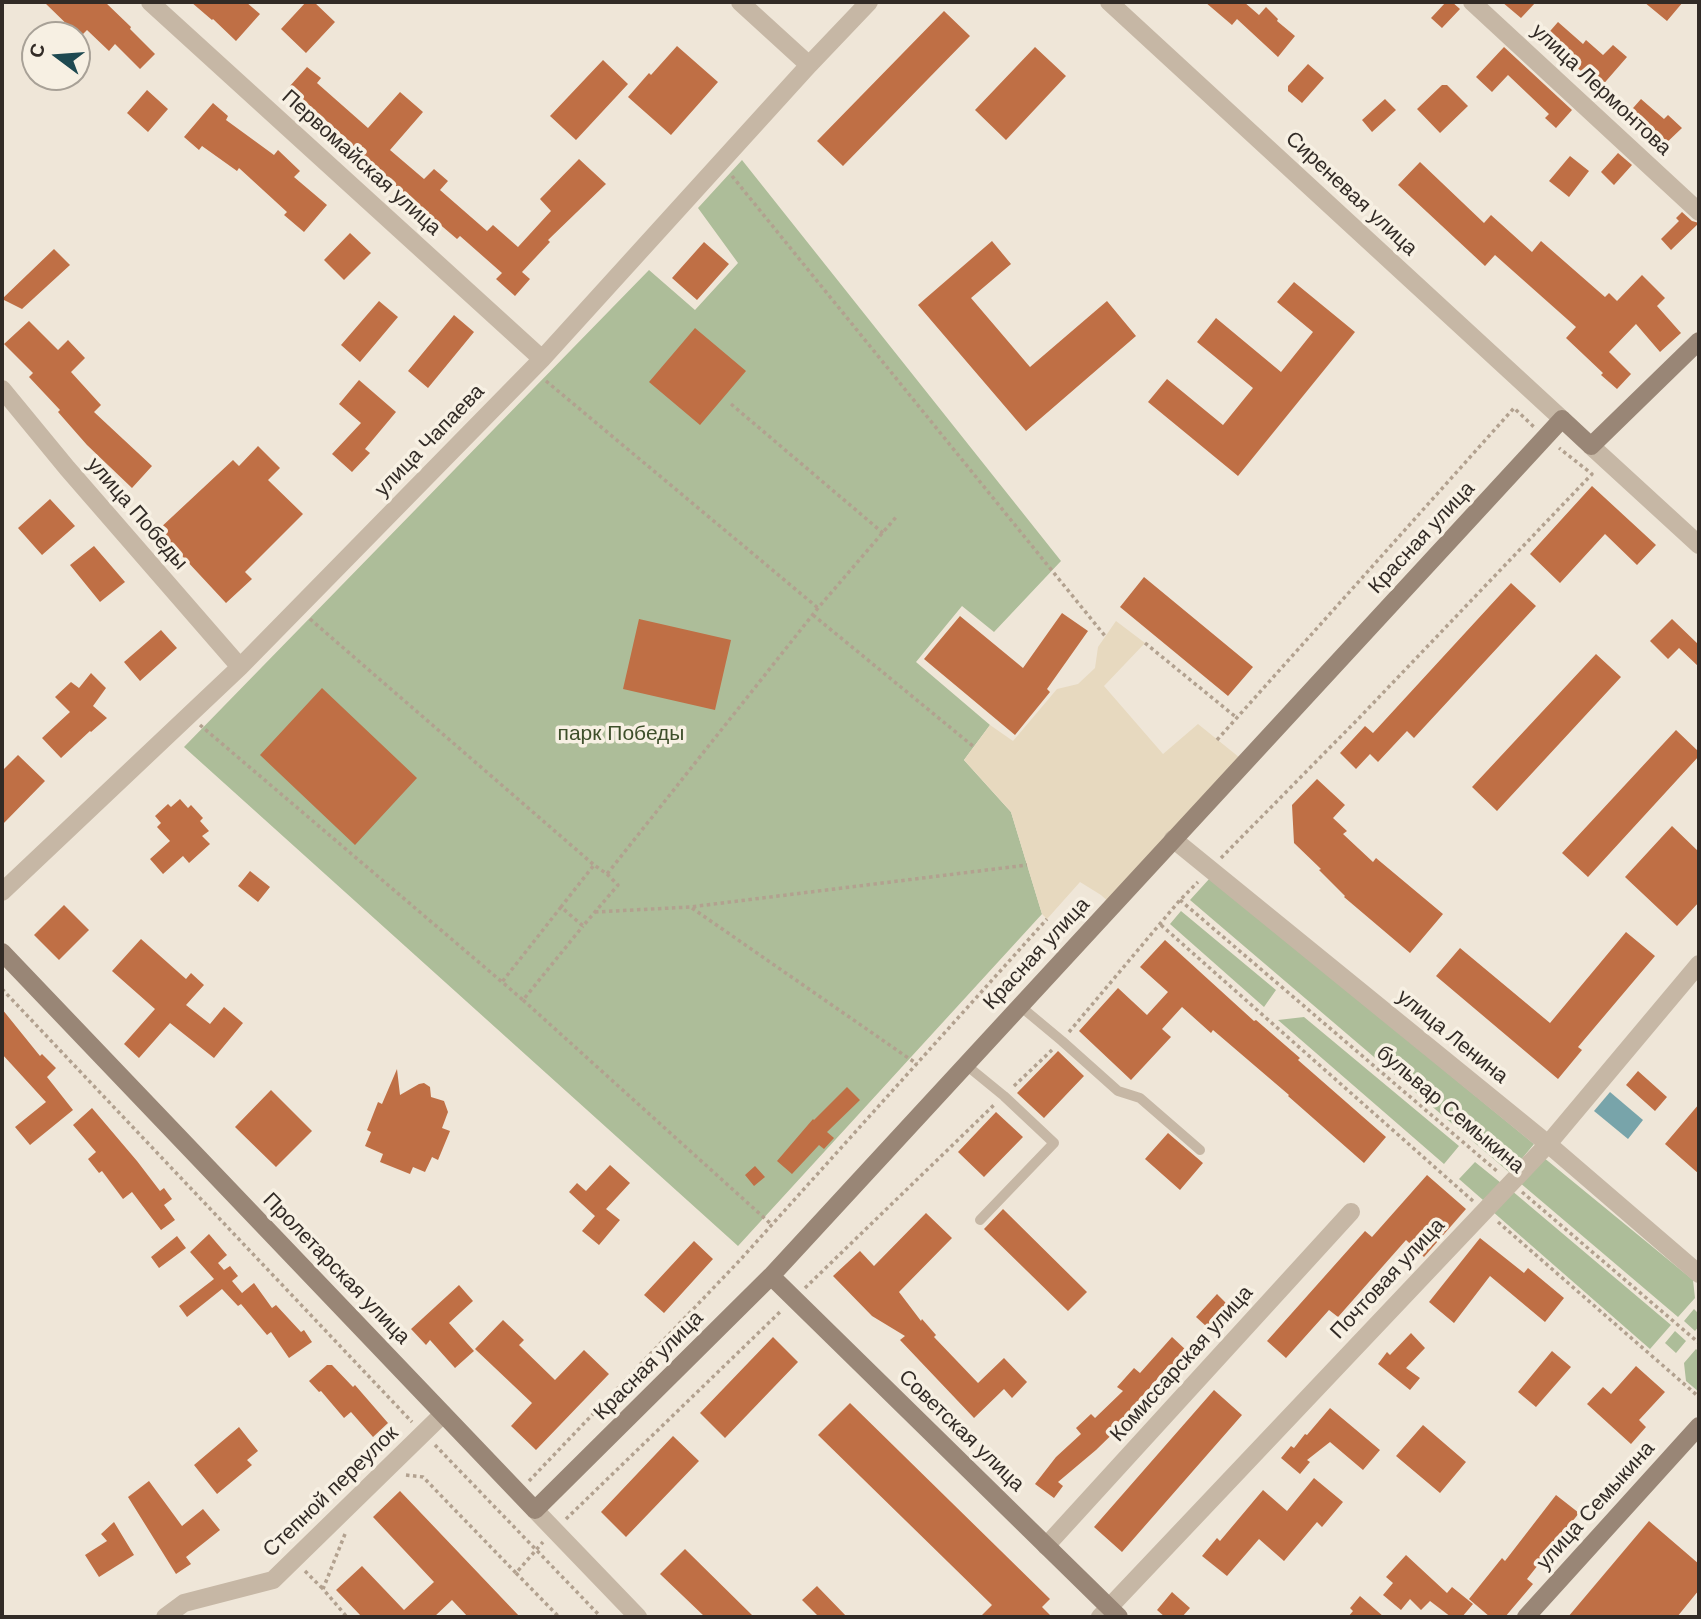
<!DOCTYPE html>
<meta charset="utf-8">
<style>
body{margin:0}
#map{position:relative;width:1701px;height:1619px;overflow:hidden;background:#efe6d8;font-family:Arial,sans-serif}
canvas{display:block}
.frame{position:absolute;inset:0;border:4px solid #322b26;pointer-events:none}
.north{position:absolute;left:21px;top:21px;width:70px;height:70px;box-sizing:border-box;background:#f7f0e3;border:2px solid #a8a197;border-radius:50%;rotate:286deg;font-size:19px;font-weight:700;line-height:28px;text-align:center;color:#322b26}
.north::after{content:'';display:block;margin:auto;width:24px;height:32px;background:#1e4951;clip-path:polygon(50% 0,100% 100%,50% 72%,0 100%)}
</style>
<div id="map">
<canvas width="1701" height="1619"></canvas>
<div class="frame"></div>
<div class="north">С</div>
</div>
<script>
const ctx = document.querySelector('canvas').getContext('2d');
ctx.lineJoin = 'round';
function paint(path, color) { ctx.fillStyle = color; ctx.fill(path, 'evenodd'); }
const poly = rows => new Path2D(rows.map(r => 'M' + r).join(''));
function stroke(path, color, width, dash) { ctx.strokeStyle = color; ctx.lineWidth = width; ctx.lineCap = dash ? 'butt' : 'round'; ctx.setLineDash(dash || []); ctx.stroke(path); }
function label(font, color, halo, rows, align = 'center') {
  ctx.font = font + ' Arial,sans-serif'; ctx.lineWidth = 7; ctx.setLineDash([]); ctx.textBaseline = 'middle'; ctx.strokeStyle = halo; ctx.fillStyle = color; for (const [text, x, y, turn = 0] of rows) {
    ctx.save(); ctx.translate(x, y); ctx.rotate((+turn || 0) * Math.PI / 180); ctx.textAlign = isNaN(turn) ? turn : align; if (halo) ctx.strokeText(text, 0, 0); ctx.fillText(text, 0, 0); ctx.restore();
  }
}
const green = poly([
 [742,160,1061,561,994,632,962,606,916,662,990,725,964,760,1011,812,1042,914,738,1246,184,747,649,270,695,310,738,263,698,208],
 [1210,878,1534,1144,1510,1173,1190,900],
 [1181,911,1276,990,1264,1007,1170,924],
 [1304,1017,1459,1146,1444,1164,1278,1020],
 [1543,1157,1693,1280,1695,1298,1678,1317,1519,1182],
 [1475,1162,1501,1183,1483,1200,1459,1179],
 [1511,1190,1671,1325,1650,1349,1492,1211],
 [1694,1309,1699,1314,1699,1326,1695,1331,1684,1321],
 [1675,1331,1686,1341,1676,1353,1665,1343],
 [1696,1349,1699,1352,1699,1392,1686,1381,1684,1363]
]);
const plaza = poly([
 [1116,621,1145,643,1104,686,1163,754,1198,724,1245,762,1113,906,1101,895,1080,882,1047,919,1042,914,1011,812,964,760,990,725,1013,741,1057,689,1078,684,1095,668,1098,647]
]);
const water = poly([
 [1610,1092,1643,1120,1628,1139,1594,1111]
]);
const building = poly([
 [44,2,105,2,131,27,130,29,155,54,140,69,115,44,109,51,87,30,80,37],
 [191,2,246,2,260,14,236,41,213,19,212,20],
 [306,2,314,2,335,22,306,53,281,29],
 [1205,2,1244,2,1259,15,1266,7,1278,19,1277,21,1295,36,1278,57,1237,19,1232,25],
 [1446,2,1452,2,1460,9,1442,28,1431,18],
 [1502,2,1536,2,1521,18],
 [1644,2,1683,2,1667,21],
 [944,11,970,36,843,166,817,141],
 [1558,22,1583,44,1586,40,1603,55,1613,45,1627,57,1600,88,1544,38],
 [677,46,718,82,671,135,628,97,649,73,651,75],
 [1035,47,1066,76,1006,140,975,110],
 [1504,47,1572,110,1556,128,1545,118,1549,114,1508,75,1492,92,1476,77],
 [603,60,628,84,576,140,550,116],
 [1308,64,1324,78,1302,103,1288,91,1288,86],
 [307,67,321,78,317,83,368,128,400,92,423,112,390,150,424,179,434,169,448,181,440,190,487,231,493,225,518,247,551,211,540,199,579,159,606,184,548,240,550,242,522,272,530,279,515,296,496,279,502,273,460,236,457,239,423,210,422,211,408,198,409,197,374,167,349,143,350,142,289,87],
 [1442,85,1447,85,1468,106,1440,133,1417,109],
 [147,90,168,109,148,132,127,113],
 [1385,99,1396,110,1372,132,1362,120],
 [1641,99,1664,119,1668,115,1682,128,1662,147,1640,125,1638,127,1626,116],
 [213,103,228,116,226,120,274,155,278,150,300,171,294,177,327,205,304,232,284,215,287,212,239,168,237,171,202,146,199,150,184,137],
 [1618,153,1632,165,1614,185,1601,172],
 [1570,156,1589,171,1569,197,1549,181],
 [1420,162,1484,223,1491,215,1532,252,1541,241,1605,297,1609,293,1617,301,1642,275,1665,298,1657,306,1681,333,1660,352,1636,324,1609,352,1631,374,1617,389,1601,375,1603,373,1566,338,1576,327,1495,255,1485,266,1398,185],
 [1682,212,1692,221,1699,223,1671,250,1661,239,1679,221,1676,218],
 [350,233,371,253,344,280,324,260],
 [992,241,1011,264,971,298,1030,367,1107,301,1136,336,1026,431,918,305],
 [704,242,729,264,697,300,672,278],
 [54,249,70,265,22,309,2,299],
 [1294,282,1355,332,1238,476,1148,402,1167,379,1223,425,1253,388,1197,342,1216,318,1281,372,1313,332,1277,302],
 [379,301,398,317,360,362,341,345],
 [454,315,474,332,428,388,408,371],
 [29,321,58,350,68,340,85,358,71,372,101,405,94,412,152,466,132,488,87,445,58,412,60,410,29,377,33,373,4,344],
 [695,328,746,371,700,425,649,382],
 [359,380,396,412,365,449,370,453,352,472,332,454,361,423,339,404],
 [258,446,280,468,268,480,303,514,245,572,252,579,226,603,158,530,233,460,239,466],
 [1592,486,1656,545,1637,565,1605,534,1560,583,1530,554],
 [50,499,75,526,42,555,18,528],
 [94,546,125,582,100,602,70,565],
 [1144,577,1253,667,1228,696,1120,607],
 [1511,583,1536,606,1414,738,1407,731,1378,762,1370,754,1356,769,1340,753,1365,726,1373,733],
 [1062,613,1088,631,1047,689,1050,692,1015,735,924,659,960,616,1023,668],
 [639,619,731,640,715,710,623,689],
 [1672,619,1699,645,1699,667,1679,648,1668,659,1650,641],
 [161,630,177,648,140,681,124,662],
 [1596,654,1621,677,1497,811,1472,787],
 [91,673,106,688,93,706,107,718,91,732,90,731,61,758,42,738,70,712,55,697,71,682,79,688],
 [322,688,417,778,355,845,260,755],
 [1676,730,1699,752,1699,756,1588,877,1562,853],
 [18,755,45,781,2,825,2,771],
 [1317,779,1345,805,1333,818,1347,831,1343,834,1373,862,1376,858,1443,914,1410,953,1344,897,1345,896,1319,870,1321,869,1294,843,1292,805],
 [180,799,188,808,191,805,203,818,200,821,209,831,202,836,210,844,189,863,183,856,163,874,150,859,170,841,157,827,161,823,155,816,168,804,171,807],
 [1672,826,1699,852,1699,902,1677,926,1625,877],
 [250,871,270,887,258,902,238,886],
 [64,905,89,930,59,960,34,935],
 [1626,932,1655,956,1578,1047,1582,1050,1558,1079,1436,976,1460,948,1550,1023],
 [141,939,186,979,191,973,204,985,186,1005,210,1024,224,1007,243,1023,214,1058,170,1023,139,1058,124,1044,155,1009,112,971],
 [1165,940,1254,1021,1256,1020,1300,1058,1298,1060,1386,1137,1364,1163,1288,1096,1289,1095,1213,1030,1211,1033,1182,1007,1162,1029,1171,1037,1131,1080,1079,1031,1118,988,1147,1015,1168,992,1140,967],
 [2,1009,40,1056,42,1054,56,1068,47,1077,73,1110,30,1145,15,1127,46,1102,2,1054],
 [1058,1051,1084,1076,1044,1118,1017,1093],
 [397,1069,400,1095,419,1084,424,1083,430,1087,431,1097,444,1101,448,1112,442,1128,450,1131,438,1160,432,1157,425,1172,413,1167,410,1174,380,1162,383,1154,365,1146,371,1132,367,1130,378,1102,382,1104],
 [1638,1071,1667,1097,1655,1111,1626,1085],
 [847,1087,860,1100,827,1132,834,1138,824,1149,819,1145,792,1174,777,1161,813,1119,814,1120],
 [271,1090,312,1131,276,1167,235,1127],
 [1699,1104,1699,1174,1665,1144],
 [92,1108,137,1161,160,1191,164,1188,172,1199,164,1205,175,1220,161,1230,132,1192,123,1199,102,1171,99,1173,88,1159,96,1152,73,1125],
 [996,1112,1023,1137,984,1177,958,1152],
 [1168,1133,1203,1163,1180,1190,1145,1159],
 [610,1165,630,1183,606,1209,620,1220,599,1245,582,1231,595,1216,569,1192,577,1183,586,1191],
 [755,1166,765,1177,754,1186,745,1175],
 [1427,1175,1466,1209,1424,1257,1406,1240,1338,1317,1329,1310,1286,1358,1267,1341,1365,1231,1372,1237],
 [1003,1209,1087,1292,1068,1311,984,1229],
 [926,1213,952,1238,899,1292,921,1321,922,1319,936,1335,934,1337,978,1383,1004,1358,1027,1382,1012,1398,1004,1389,974,1418,900,1340,905,1336,872,1316,833,1276,860,1251,874,1266],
 [209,1234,227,1255,218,1263,224,1270,230,1266,238,1276,232,1281,242,1293,254,1283,272,1308,276,1305,301,1332,304,1330,312,1342,289,1358,271,1332,267,1335,241,1304,238,1306,222,1289,187,1317,179,1306,214,1279,190,1252],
 [177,1236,186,1248,159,1268,151,1257],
 [1480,1238,1524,1273,1528,1268,1564,1298,1545,1322,1490,1276,1454,1323,1429,1302],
 [694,1241,713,1259,664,1313,644,1295],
 [459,1285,473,1301,449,1323,474,1351,455,1368,430,1340,426,1345,411,1329],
 [1217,1294,1228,1305,1207,1327,1196,1317],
 [503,1320,524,1340,519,1345,555,1380,584,1350,609,1374,536,1450,511,1426,532,1403,475,1349],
 [1411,1333,1425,1348,1406,1368,1420,1378,1410,1390,1378,1364,1387,1352,1390,1355],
 [773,1337,798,1362,725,1438,700,1413],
 [1172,1337,1186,1350,1172,1367,1169,1365,1131,1410,1134,1413,1096,1450,1058,1482,1063,1486,1054,1498,1035,1484,1056,1457,1081,1434,1076,1428,1091,1414,1095,1418,1123,1391,1117,1387,1134,1368,1140,1373],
 [1552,1351,1571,1367,1536,1407,1518,1392],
 [327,1365,332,1365,353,1387,355,1385,388,1423,373,1437,351,1412,344,1418,321,1391,319,1392,309,1381],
 [1636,1366,1665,1392,1639,1420,1646,1427,1631,1444,1587,1404,1603,1387,1611,1394],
 [1214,1390,1242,1415,1122,1552,1094,1527],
 [850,1403,1050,1599,1042,1607,1052,1617,980,1617,992,1605,818,1435],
 [1330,1408,1380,1450,1363,1470,1330,1442,1307,1460,1310,1462,1300,1474,1281,1458,1291,1446,1294,1448,1305,1434,1307,1435],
 [1423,1425,1466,1462,1440,1493,1396,1456],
 [239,1427,258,1451,247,1460,252,1465,217,1494,194,1465],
 [673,1436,699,1461,626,1537,601,1512],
 [1314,1478,1343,1502,1322,1527,1317,1522,1284,1561,1259,1539,1227,1576,1202,1556,1217,1538,1220,1541,1263,1490,1287,1511],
 [149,1481,182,1526,203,1509,220,1530,186,1557,191,1564,176,1574,128,1497],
 [400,1491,520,1617,468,1617,452,1600,434,1617,362,1617,336,1590,362,1566,404,1610,434,1582,373,1517],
 [1556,1495,1579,1513,1527,1579,1533,1584,1505,1617,1490,1617,1469,1599,1502,1558,1505,1561],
 [1649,1521,1699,1564,1699,1590,1677,1617,1568,1617],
 [114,1522,134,1555,99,1577,85,1555,107,1541,101,1534],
 [685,1549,754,1617,705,1617,660,1574],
 [1406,1555,1447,1593,1452,1587,1473,1604,1462,1617,1451,1617,1430,1601,1421,1610,1410,1599,1401,1610,1383,1595,1393,1583,1386,1577],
 [817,1586,847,1617,819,1617,802,1600],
 [1172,1592,1190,1608,1182,1617,1165,1617,1157,1610],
 [1360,1596,1384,1617,1348,1617,1353,1611,1350,1608]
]);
const path = poly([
 [732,176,1105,636],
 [546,381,818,608],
 [731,404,883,533],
 [813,615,974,747],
 [310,619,594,865],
 [1145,643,1237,718],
 [200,725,502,982],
 [1217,740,1514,408,1534,427],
 [1221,858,1360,717,1592,474,1559,448],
 [607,874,618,885,583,926,561,907,594,865,607,874,818,608,897,516],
 [1180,900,1498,1172],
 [561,907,502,982,523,1000,583,926],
 [692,908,917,1064],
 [595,912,690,907,1027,865],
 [1161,925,1473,1201],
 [2,989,412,1422],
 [523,1000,771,1224],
 [1069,1032,1180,900,1198,882],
 [1014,1086,1052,1050],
 [1522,1192,1699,1343],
 [1498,1222,1699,1397],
 [805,1288,996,1103],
 [435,1445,601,1617],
 [406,1475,423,1477,516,1573,543,1542],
 [529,1481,741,1259,1047,919],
 [566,1519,782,1310],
 [345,1534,323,1589,347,1617],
 [305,1571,323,1589],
 [516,1573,559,1617]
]);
const lane = poly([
 [1020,1006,1062,1041,1118,1091,1140,1098,1200,1150],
 [966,1065,1004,1096,1054,1143,980,1220]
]);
const street = poly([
 [150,2,542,359],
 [740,2,809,65],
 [1109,2,1562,419],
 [1472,2,1699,212],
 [2,389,67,468,240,667],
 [1591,446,1699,545],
 [1173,839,1548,1144,1699,1274],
 [2,892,240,667,542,359,809,65,869,2],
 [535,1510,638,1617],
 [1046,1546,1351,1212],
 [165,1617,184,1603,273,1580,443,1414],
 [1100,1617,1548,1144,1699,964]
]);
const secondary = poly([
 [2,952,535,1510,771,1276,1562,419,1591,446,1699,341],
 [771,1276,1119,1617],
 [1526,1617,1699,1426]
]);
const streetNames = [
 ["улица Лермонтова",1601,90,43],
 ["Первомайская улица",361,163,42],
 ["Сиреневая улица",1351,194,43],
 ["улица Чапаева",430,441,-46],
 ["улица Победы",137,514,49],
 ["Красная улица",1422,538,-47],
 ["Красная улица",1037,954,-47],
 ["улица Ленина",1452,1037,39],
 ["бульвар Семыкина",1450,1110,40],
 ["Пролетарская улица",336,1269,46],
 ["Почтовая улица",1388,1279,-47],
 ["Комиссарская улица",1182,1364,-48],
 ["Красная улица",649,1366,-45],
 ["Советская улица",961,1431,44],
 ["Степной переулок",331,1492,-44],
 ["улица Семыкина",1596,1506,-48]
];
const parkNames = [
 ["парк Победы",621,734]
];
paint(green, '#adbd99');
paint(plaza, '#e7d9bf');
paint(water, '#78a4aa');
paint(building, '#bf6f45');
stroke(path, '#b2a18f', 3.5, [3.5, 3.5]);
stroke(lane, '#c6b7a5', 10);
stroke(street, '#c6b7a5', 18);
stroke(secondary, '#998676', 18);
label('21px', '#322b26', '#f7f0e3', streetNames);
label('21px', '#3e4f2b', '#f7f0e3', parkNames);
</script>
